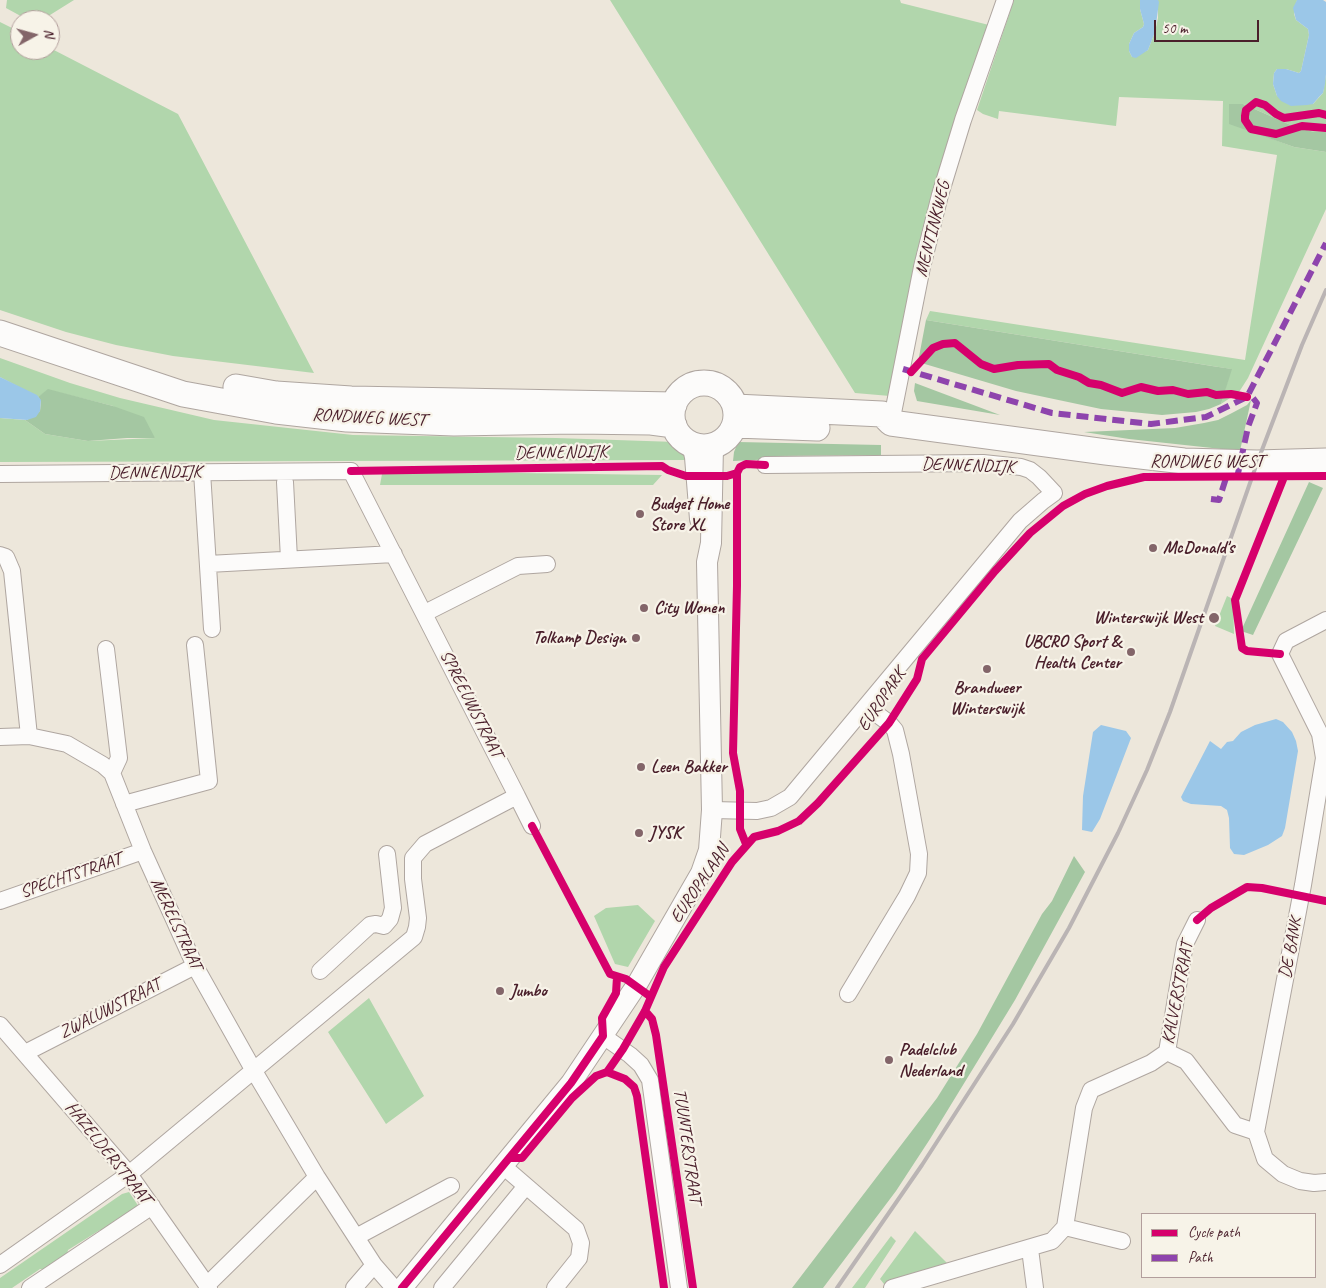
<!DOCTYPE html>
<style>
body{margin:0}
#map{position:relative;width:1326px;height:1288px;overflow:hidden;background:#ede7db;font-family:Caveat,sans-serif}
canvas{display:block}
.legend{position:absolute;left:1141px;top:1213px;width:175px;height:65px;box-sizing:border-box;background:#f7f3e8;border:1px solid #b29e9c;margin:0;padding:6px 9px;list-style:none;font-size:15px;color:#4a1f2b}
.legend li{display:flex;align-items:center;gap:10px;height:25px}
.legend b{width:25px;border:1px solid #b29e9c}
.north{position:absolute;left:10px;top:10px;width:50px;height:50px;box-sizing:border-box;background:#f7f3e8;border:1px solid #b29e9c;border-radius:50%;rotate:83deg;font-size:14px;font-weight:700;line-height:20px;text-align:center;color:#4a1f2b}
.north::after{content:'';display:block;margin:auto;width:18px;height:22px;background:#836569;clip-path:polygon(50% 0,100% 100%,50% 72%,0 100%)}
.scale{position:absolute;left:1154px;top:20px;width:105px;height:22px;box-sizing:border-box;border:2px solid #4a1f2b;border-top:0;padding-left:6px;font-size:15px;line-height:18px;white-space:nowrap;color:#4a1f2b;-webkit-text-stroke:4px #f7f3e8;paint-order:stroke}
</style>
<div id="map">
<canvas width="1326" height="1288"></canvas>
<ul class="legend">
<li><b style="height:6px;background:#d6006c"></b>Cycle path</li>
<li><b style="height:6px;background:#8e44ad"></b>Path</li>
</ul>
<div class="north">N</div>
<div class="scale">50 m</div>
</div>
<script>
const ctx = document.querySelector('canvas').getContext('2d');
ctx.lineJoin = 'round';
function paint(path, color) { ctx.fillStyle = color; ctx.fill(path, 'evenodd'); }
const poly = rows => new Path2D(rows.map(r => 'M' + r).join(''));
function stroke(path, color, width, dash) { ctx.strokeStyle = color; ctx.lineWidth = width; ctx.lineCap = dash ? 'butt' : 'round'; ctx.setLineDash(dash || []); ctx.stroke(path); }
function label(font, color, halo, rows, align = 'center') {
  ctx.font = font + ' Caveat,sans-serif'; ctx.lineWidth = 4.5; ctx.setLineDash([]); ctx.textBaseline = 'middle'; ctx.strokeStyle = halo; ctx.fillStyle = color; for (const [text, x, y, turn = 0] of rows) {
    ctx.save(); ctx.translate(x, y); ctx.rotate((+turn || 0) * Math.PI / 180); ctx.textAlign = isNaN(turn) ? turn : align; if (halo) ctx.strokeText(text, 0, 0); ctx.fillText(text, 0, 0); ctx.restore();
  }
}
const green = poly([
 [7,0,74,0,42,20,28,20,6,8],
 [610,0,900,0,901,3,989,25,890,396,855,393],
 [1014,0,1140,0,1140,9,1144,24,1143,27,1134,33,1129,44,1129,51,1132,57,1148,50,1155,32,1158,18,1158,0,1297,0,1294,14,1296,20,1308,29,1309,35,1301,71,1299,73,1286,69,1277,69,1274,73,1273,84,1277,96,1313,104,1323,93,1326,74,1326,131,1314,132,1293,126,1243,104,1229,105,1229,123,1294,147,1326,152,1326,209,1248,378,1239,392,1221,404,1231,369,926,320,930,311,1245,360,1277,155,1222,146,1223,101,1119,97,1116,126,999,111,998,119,983,114,977,110],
 [0,22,20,32,20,50,50,50,50,48,178,114,314,373,173,356,116,345,66,332,0,310],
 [0,358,70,383,120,398,214,420,353,435,556,438,676,442,682,449,686,460,0,462,0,418,25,420,45,434,88,441,155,438,113,406,49,390,38,397,0,377],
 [448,472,662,475,653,485,380,485,382,474],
 [1227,596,1233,599,1234,634,1215,626],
 [638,905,655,921,628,967,615,964,594,916,606,908],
 [369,998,424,1096,386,1124,328,1032],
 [129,1192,141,1210,108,1232,100,1230,68,1250,66,1259,49,1270,40,1269,12,1288,0,1288,0,1278,122,1194],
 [915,1231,947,1263,884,1284,880,1279],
 [891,1236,896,1241,865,1288,852,1288]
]);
const forest = poly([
 [1229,104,1243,104,1293,126,1314,132,1326,131,1326,152,1294,147,1229,124],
 [926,320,1212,366,1232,369,1221,404,1209,409,1196,412,1162,415,1101,409,1016,391,918,362],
 [915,383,1000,415,917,401,914,391],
 [48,389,113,406,144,417,155,438,127,438,88,441,45,434,25,420,27,420,40,411,41,401,38,397],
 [1251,400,1240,451,1129,439,1084,432,1175,428,1204,423,1218,420,1232,413,1247,405],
 [738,442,881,445,881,455,776,456,776,459,733,461,734,452],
 [1309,482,1323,488,1253,635,1241,631],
 [1074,856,1085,872,1015,1000,930,1139,896,1191,823,1288,792,1288,937,1098,977,1034,1042,914,1052,901]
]);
const water = poly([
 [1140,0,1158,0,1159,2,1155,32,1148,50,1136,58,1132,57,1129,51,1129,44,1134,33,1143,27,1144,24,1140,9],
 [1297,0,1323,0,1326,2,1326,74,1325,84,1323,93,1319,97,1313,104,1307,105,1291,106,1281,101,1277,96,1273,84,1274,73,1277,69,1286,69,1299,73,1301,71,1309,35,1308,29,1296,20,1293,8],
 [0,377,37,395,41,400,40,411,36,417,27,420,0,418],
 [1276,719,1283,722,1292,732,1296,741,1298,751,1285,828,1282,836,1268,845,1244,855,1234,854,1230,848,1229,818,1227,810,1221,806,1191,804,1183,801,1181,797,1210,741,1221,749,1227,742,1233,741,1241,732,1255,725],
 [1101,725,1126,731,1131,738,1100,819,1092,832,1082,830,1083,796,1093,732]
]);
const minor = poly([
 [891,423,922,267,940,195,963,120,1005,0],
 [202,472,212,629],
 [0,474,351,471,517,796,425,844,413,858,413,879,418,918,417,927,414,937,129,1174,0,1265],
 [285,482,289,559],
 [0,555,6,557,12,571,29,736],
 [208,564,394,554],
 [425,613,518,566,547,564],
 [106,649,119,758,112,773,143,851,195,966,254,1071,317,1177,374,1265,394,1288],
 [0,737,29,736,67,744,103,765,112,773],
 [517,796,532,826],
 [124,804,209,781,195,645],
 [712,810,757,811,771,808,790,797,1020,521,1043,501,1054,493,1039,477,1030,470,1021,467,983,463,765,465],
 [0,901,143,851],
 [320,971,370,925,376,924,384,926,390,919,393,908,387,854],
 [848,994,907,896,918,873,919,854,901,754,895,730,889,723,867,707],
 [0,1025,129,1174,209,1288],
 [603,1036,630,1055,641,1065,650,1080,679,1288],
 [1167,1052,1186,1061,1235,1125,1256,1132,1265,1159,1283,1174,1300,1181,1314,1183,1326,1182],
 [25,1053,195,966],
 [1256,1132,1303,885,1324,758,1320,734,1280,654,1286,641,1326,620],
 [503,1166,576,1229,581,1243,579,1258,555,1288],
 [1065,1227,1122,1241],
 [356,1237,451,1186],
 [1030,1249,1035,1288],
 [207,1285,317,1177],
 [30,1288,152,1206],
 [354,1288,374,1265],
 [442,1288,526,1186],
 [892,1288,1052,1241,1065,1227,1084,1108,1091,1090,1151,1063,1167,1052,1185,944,1197,920]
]);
const tertiary = poly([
 [692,444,695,457,700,519],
 [402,1288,571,1083,636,986,701,873,709,850,712,810,707,562,711,543,713,446]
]);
const primary = poly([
 [0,333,183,394,276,411,347,419,454,423,575,421,651,422,674,425],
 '672 415a32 32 0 1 1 64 0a32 32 0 1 1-64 0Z',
 [236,387,276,394,351,399,674,405],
 [735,407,882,414,891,423,1106,452,1184,461,1257,463,1326,461],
 [735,425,817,428]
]);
const rail = poly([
 [837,1288,922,1165,1013,1024,1069,928,1118,833,1147,770,1170,712,1257,463,1302,345,1326,290]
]);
const quiet = poly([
 [903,369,1052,413,1151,424,1206,417,1247,397,1326,243],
 [1237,478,1248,427,1257,403,1249,393],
 [1211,499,1219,500,1226,478]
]);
const cycleway = poly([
 [1326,115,1319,113,1284,118,1276,114,1265,105,1256,102,1246,110,1245,116,1245,120,1251,129,1276,134,1302,126,1326,128],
 [911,372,933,348,943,344,955,343,981,364,994,369,1018,365,1049,364,1057,370,1079,377,1089,383,1101,385,1122,393,1141,387,1158,391,1173,390,1188,394,1207,392,1216,395,1231,394,1247,397],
 [351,471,662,466,668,470,686,476,727,476,737,473,740,467,746,464,765,465],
 [737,473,737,586,733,753,740,791,740,829,746,844],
 [1280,654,1247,651,1242,648,1235,600,1284,477],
 [532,826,610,974,626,979,651,997],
 [1197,920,1211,908,1247,887,1262,888,1326,901],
 [645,1011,652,1019,656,1035,693,1288],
 [607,1072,625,1079,634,1087,637,1096,664,1288],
 [510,1158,522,1158,572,1098,596,1076,607,1072,623,1049,645,1011,664,967,732,862,754,837,778,831,799,821,818,803,889,723,917,679,922,659,995,571,1030,533,1063,506,1085,494,1107,486,1144,477,1326,476],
 [402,1288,571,1083,603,1036,602,1018,616,993,617,977]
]);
const markers = [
 [640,514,5,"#836569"],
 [1153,548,5,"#836569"],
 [644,608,5,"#836569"],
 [1214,618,6,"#836569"],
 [636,638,5,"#836569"],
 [1131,652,5,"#836569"],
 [987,669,5,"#836569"],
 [641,767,5,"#836569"],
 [639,833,5,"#836569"],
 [500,991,5,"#836569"],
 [889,1060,5,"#836569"]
];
const streetNames = [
 ["MENTINKWEG",933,229,-76],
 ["RONDWEG WEST",369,418,3],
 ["DENNENDIJK",561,453,-1],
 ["RONDWEG WEST",1207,462],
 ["DENNENDIJK",968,466,2],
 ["DENNENDIJK",155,473,-1],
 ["EUROPARK",882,700,-56],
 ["SPREEUWSTRAAT",471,704,63],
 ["SPECHTSTRAAT",71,876,-19],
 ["EUROPALAAN",700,884,-56],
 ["MERELSTRAAT",176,924,65],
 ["DE BANK",1291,948,-79],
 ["KALVERSTRAAT",1178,993,-79],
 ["ZWALUWSTRAAT",110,1009,-27],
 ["TUUNTERSTRAAT",687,1146,82],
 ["HAZELDERSTRAAT",108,1153,51]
];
const poiNames = [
 ["Budget Home",650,504],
 ["Store XL",650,525],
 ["McDonald's",1163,548],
 ["City Wonen",654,608],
 ["Winterswijk West",1203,618,"right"],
 ["Tolkamp Design",626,638,"right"],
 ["UBCRO Sport &",1121,642,"right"],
 ["Health Center",1121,663,"right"],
 ["Brandweer",987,688,"center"],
 ["Winterswijk",987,709,"center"],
 ["Leen Bakker",651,767],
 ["JYSK",649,833],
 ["Jumbo",510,991],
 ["Padelclub",899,1050],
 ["Nederland",899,1071]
];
paint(green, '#b1d6ac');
paint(forest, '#a4c7a2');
paint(water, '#9bc7e8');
stroke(minor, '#afa6a0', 18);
stroke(tertiary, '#afa6a0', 22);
stroke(primary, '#afa6a0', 27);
stroke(minor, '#fcfbfa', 16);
stroke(tertiary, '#fcfbfa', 20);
stroke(primary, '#fcfbfa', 25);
stroke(rail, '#bab4b4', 4);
stroke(quiet, '#8e44ad', 6, [12, 6]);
stroke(cycleway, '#d6006c', 8);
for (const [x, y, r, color] of markers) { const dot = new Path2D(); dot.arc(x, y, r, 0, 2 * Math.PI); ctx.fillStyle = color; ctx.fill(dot); stroke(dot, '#f7f3e8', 2); }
label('18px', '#4a1f2b', '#f7f3e8', streetNames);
label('bold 18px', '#4a1f2b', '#f7f3e8', poiNames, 'left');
</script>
